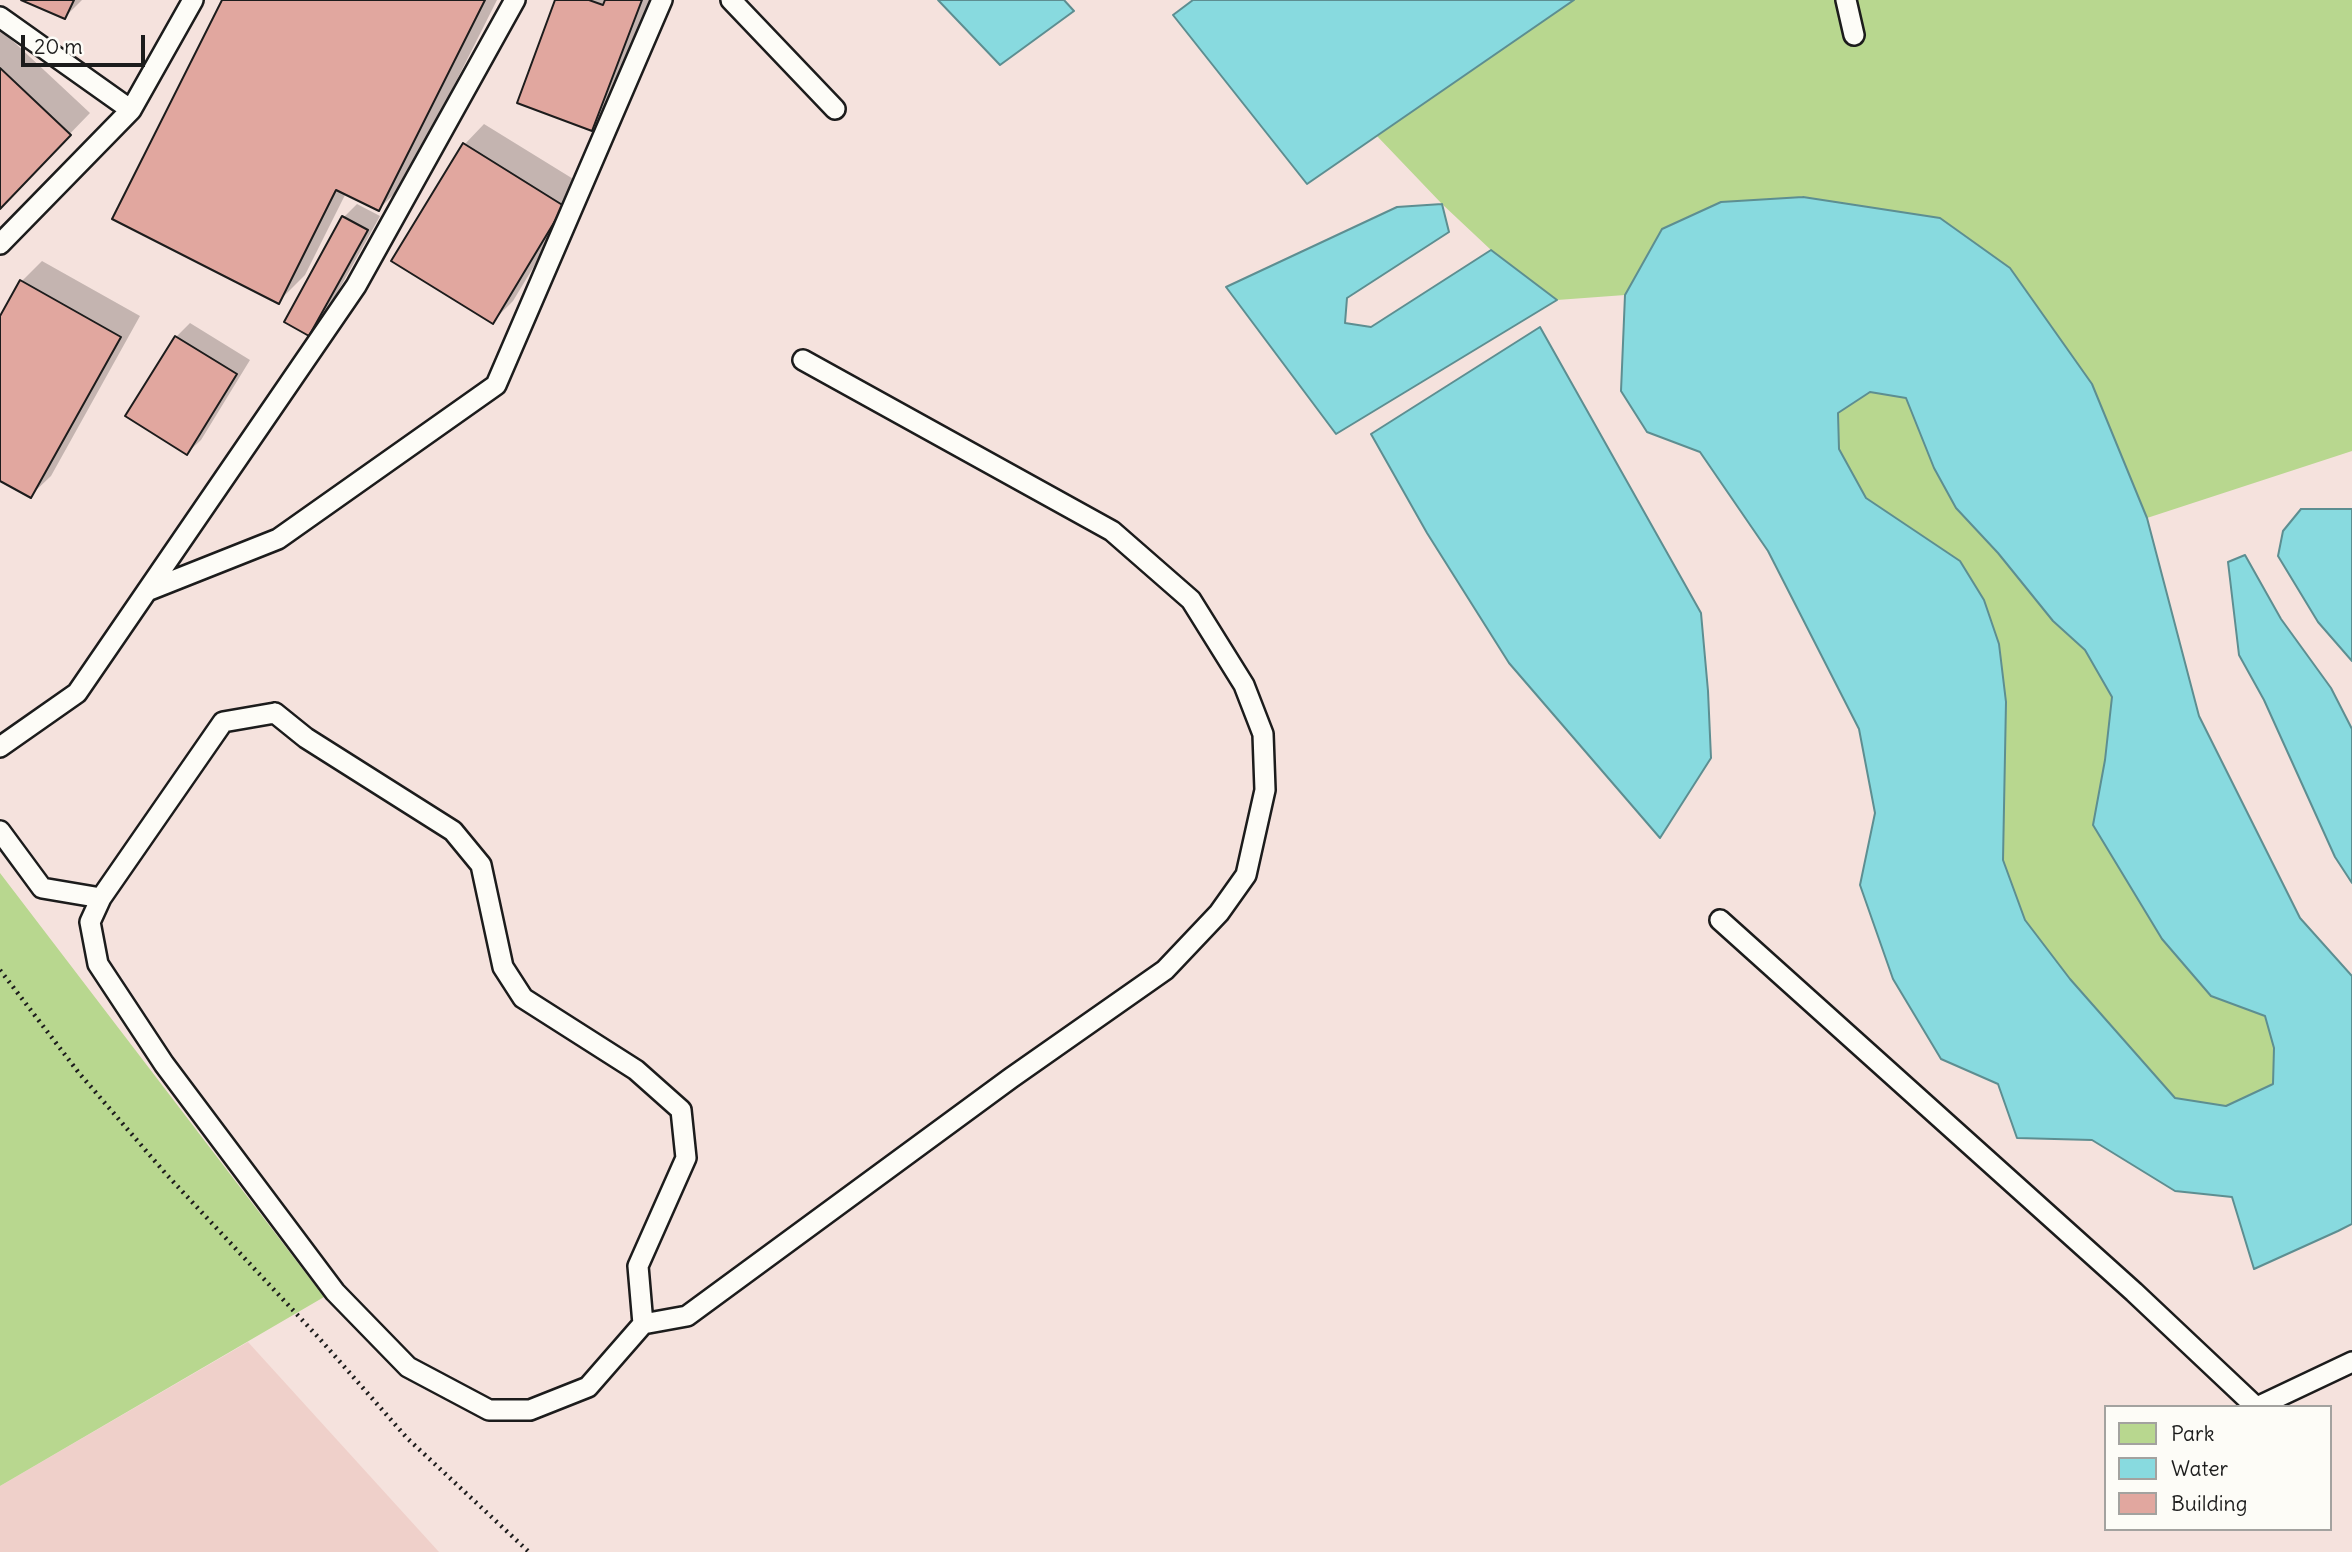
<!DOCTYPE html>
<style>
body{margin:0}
#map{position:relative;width:2352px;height:1552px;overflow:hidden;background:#f5e2dd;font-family:Delius,sans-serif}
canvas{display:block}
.legend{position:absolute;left:2104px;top:1405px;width:228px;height:126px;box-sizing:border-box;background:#fdfcf7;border:2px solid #a3a29f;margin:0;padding:9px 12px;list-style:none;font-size:21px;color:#1c1c1c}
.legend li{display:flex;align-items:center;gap:14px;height:35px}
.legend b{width:35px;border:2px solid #a3a29f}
.scale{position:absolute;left:21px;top:35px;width:124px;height:32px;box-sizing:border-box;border:4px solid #1c1c1c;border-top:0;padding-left:9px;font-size:21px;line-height:24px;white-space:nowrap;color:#1c1c1c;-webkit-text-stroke:5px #fdfcf7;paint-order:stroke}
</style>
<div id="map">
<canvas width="2352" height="1552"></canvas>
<ul class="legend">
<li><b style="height:19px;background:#b8d78f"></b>Park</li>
<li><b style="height:19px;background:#88dadf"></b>Water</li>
<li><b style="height:19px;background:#e1a79f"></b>Building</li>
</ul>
<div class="scale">20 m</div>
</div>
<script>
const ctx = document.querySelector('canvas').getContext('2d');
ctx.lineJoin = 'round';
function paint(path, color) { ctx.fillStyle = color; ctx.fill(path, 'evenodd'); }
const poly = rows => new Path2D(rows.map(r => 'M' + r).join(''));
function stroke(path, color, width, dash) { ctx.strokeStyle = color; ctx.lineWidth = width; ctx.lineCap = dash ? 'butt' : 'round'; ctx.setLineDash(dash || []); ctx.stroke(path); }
const built = poly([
 [248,1342,439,1552,0,1552,0,1486]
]);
const green = poly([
 [1574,0,2352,0,2352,451,2147,518,2092,384,1662,229,1625,295,1557,300,1491,250,1442,204,1377,136],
 [1870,392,1906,398,1934,468,1956,508,1998,553,2053,621,2085,650,2112,697,2105,760,2093,825,2162,939,2211,996,2265,1016,2274,1048,2274,1084,2226,1106,2175,1098,2070,979,2025,920,2003,860,2006,702,1906,525,1866,498,1839,449,1838,413],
 [0,873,324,1297,0,1486]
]);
const water = poly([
 [938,0,1064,0,1074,11,1000,65,938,0],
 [1193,0,1574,0,1307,184,1173,15,1193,0],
 [1803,197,1940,218,2010,268,2092,384,2147,518,2199,716,2300,918,2352,976,2352,1224,2338,1231,2254,1269,2232,1197,2175,1191,2092,1140,2017,1138,1998,1084,1941,1059,1893,979,1860,885,1875,813,1859,729,1768,551,1700,452,1647,432,1621,391,1625,295,1662,229,1721,202,1803,197],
 [1870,392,1906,398,1934,468,1956,508,1998,553,2053,621,2085,650,2112,697,2105,760,2093,825,2162,939,2211,996,2265,1016,2274,1048,2273,1084,2226,1106,2175,1098,2070,979,2025,920,2003,860,2006,702,1999,644,1984,600,1960,561,1866,498,1839,449,1838,413,1870,392],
 [1442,204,1449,232,1347,298,1345,323,1371,327,1491,250,1557,300,1336,434,1226,287,1397,207,1442,204],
 [1540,327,1701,613,1708,691,1711,758,1660,838,1509,663,1427,533,1371,434,1540,327],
 [2301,509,2352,509,2352,661,2318,622,2278,556,2283,531,2301,509],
 [2245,555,2281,619,2331,688,2352,729,2352,883,2335,857,2264,700,2239,655,2228,562,2245,555]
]);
const shadow = poly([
 [26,0,82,0,65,17],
 [224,0,497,0,405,183,379,209,346,193,305,275,278,302],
 [557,0,653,0,612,109,592,129],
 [0,29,90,113,0,206],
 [484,124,583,185,513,301,493,321,464,145],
 [357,204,380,216,322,320,309,334,344,217],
 [42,261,140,316,51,476,30,496,0,479,0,320,22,281],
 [190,323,250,360,201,440,187,453,128,416,176,337]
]);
const building = poly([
 [21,0,74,0,65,19,21,0],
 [222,0,485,0,379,211,336,190,279,304,112,219,222,0],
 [555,0,589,0,603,5,605,0,642,0,592,131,517,103,555,0],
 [0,68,71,135,0,209,0,68],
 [463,143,564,206,493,324,391,261,463,143],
 [342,216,368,230,309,336,284,322,342,216],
 [20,280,121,337,31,498,0,481,0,316,20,280],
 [175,336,237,374,187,455,125,416,175,336]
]);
const path = poly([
 [0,970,79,1073,166,1174,319,1338,407,1438,529,1552]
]);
const service = poly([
 [731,0,835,109],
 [1846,0,1854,35],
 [0,17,131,110,193,0],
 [0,244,131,110],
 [147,591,278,539,496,385,662,0],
 [275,713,306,738,453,831,481,865,503,967,523,998,636,1070,681,1110,686,1158,638,1266,643,1324,588,1387,530,1410,489,1410,408,1367,335,1292,164,1064,98,964,90,922,101,898,223,722,275,713],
 [0,747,77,693,356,286,515,0],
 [0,831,42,888,101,898],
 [1720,920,2134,1292,2256,1407],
 [643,1324,687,1316,1011,1078,1165,970,1219,913,1246,875,1265,790,1263,734,1244,685,1191,600,1112,531,803,360],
 [2257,1407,2352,1362]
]);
paint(built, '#efd0ca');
paint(green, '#b8d78f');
paint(water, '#88dadf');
stroke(water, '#5d8e91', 2);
paint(shadow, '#0003');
paint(building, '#e1a79f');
stroke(building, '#1c1c1c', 2);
stroke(service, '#1c1c1c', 24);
stroke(path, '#1c1c1c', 4.5, [2, 5]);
stroke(service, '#fdfcf7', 19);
</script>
